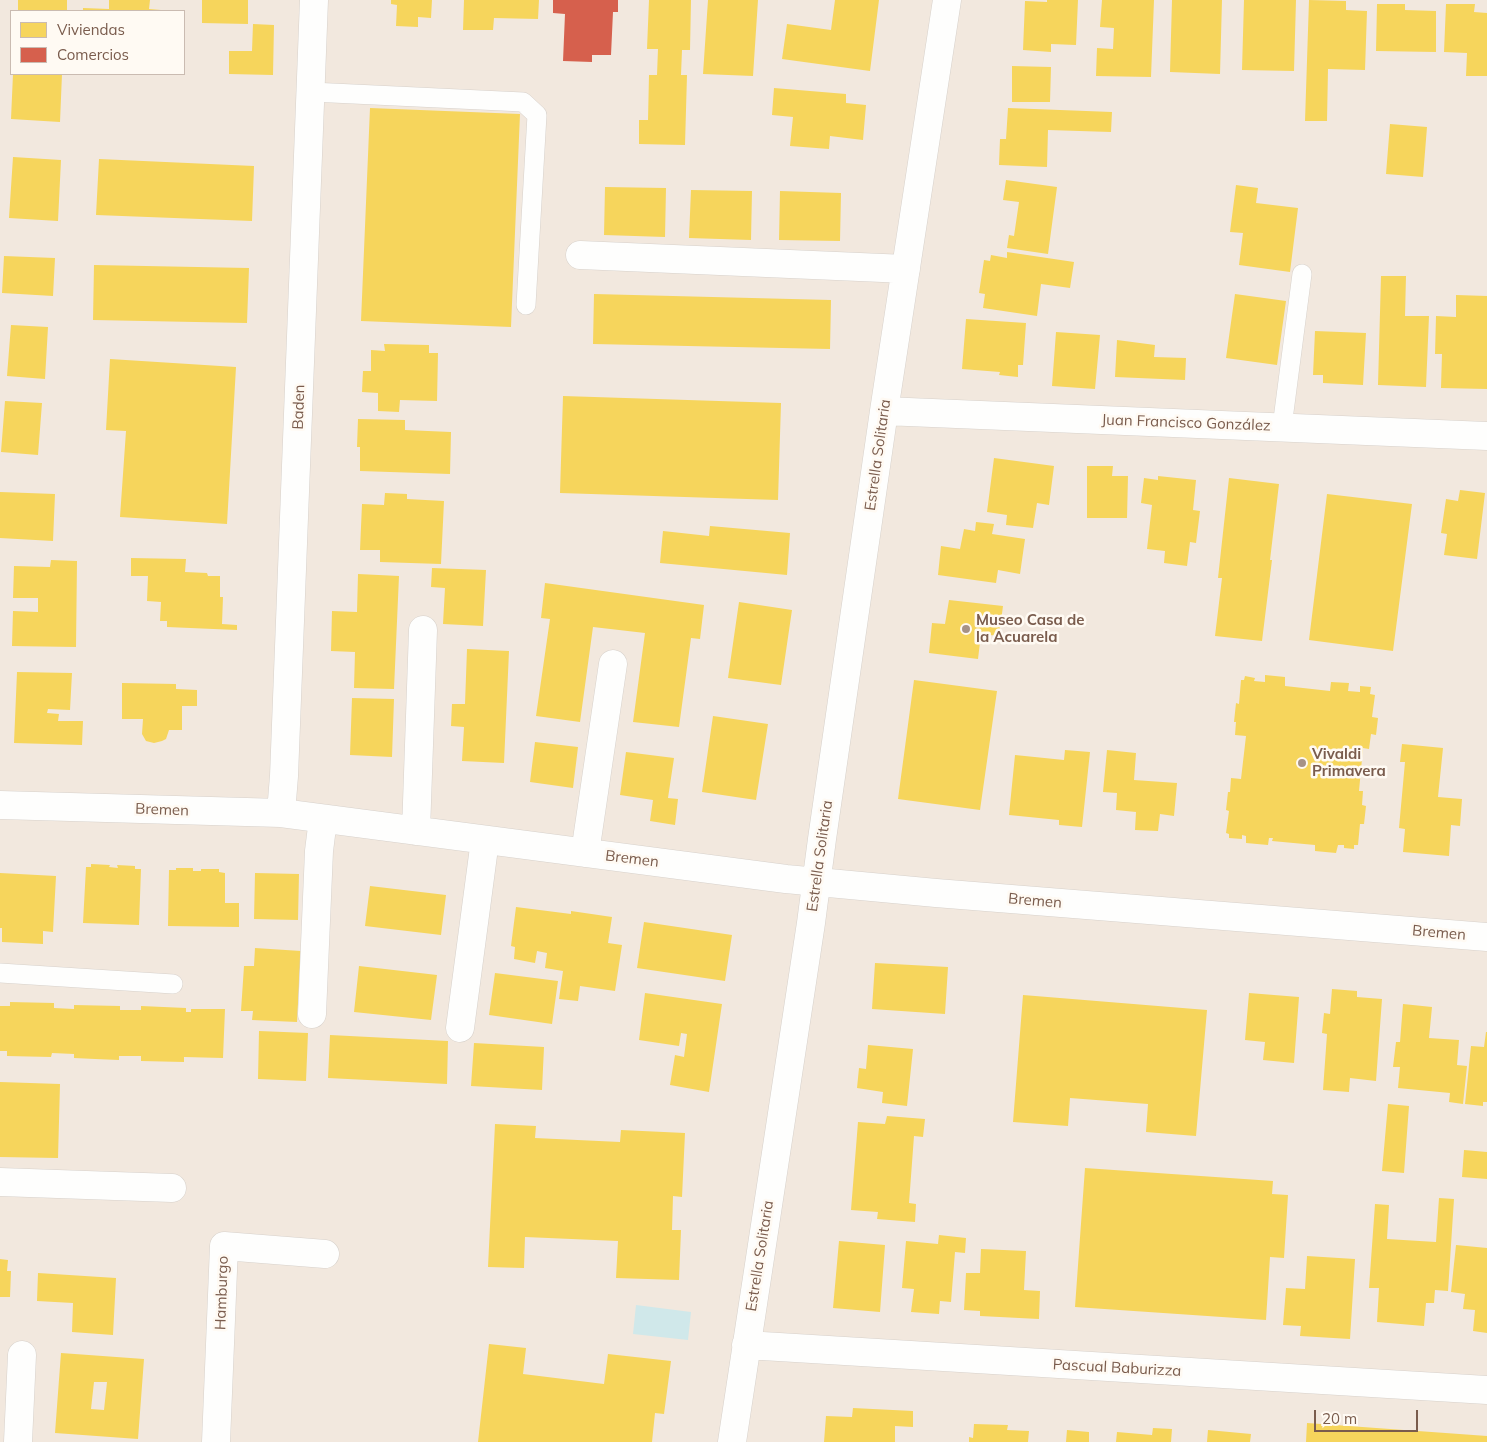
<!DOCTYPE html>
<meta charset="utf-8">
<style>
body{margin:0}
#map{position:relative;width:1487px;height:1442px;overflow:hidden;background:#f9f5f0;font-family:Mulish,sans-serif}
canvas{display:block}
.legend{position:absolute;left:10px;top:10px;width:175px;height:65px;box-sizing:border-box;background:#fffaf3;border:1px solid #cabbb1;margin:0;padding:6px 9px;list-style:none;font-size:15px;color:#7a5c4d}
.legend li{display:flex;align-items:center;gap:10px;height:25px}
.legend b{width:25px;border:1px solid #cabbb1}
.scale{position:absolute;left:1314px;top:1410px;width:104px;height:22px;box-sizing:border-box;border:2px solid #7a5c4d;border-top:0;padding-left:6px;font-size:15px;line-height:18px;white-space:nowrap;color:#7a5c4d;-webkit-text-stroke:4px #fffaf3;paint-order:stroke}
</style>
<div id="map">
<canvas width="1487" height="1442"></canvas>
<ul class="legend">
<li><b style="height:14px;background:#f6d55c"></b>Viviendas</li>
<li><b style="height:14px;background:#d6604d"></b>Comercios</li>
</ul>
<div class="scale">20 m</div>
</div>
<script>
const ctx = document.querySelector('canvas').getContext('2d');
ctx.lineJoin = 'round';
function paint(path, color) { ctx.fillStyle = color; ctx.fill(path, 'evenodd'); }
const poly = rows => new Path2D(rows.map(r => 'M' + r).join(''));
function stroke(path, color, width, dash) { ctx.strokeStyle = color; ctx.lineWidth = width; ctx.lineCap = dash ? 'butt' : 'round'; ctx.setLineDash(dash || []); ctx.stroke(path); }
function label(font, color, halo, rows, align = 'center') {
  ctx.font = font + ' Mulish,sans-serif'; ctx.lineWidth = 5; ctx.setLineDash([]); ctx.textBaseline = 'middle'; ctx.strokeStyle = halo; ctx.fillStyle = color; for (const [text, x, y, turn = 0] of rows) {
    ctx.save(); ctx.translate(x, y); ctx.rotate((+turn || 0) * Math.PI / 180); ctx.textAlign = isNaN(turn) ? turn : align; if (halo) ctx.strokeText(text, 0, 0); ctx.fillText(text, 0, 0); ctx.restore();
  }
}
const residential = poly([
 [0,0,1487,0,1487,1442,0,1442],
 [11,11,184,11,184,74,11,74]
]);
const water = poly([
 [636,1305,691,1312,688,1340,633,1334]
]);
const homes = poly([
 [18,0,67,0,67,11,18,11],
 [109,0,150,0,149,9,161,10,161,11,83,11,83,8,109,9],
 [202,0,248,0,248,24,202,23],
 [391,0,432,0,431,18,418,17,418,27,396,26,397,5,391,4],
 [464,0,539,0,538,19,494,18,493,30,463,30],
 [649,0,691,0,690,50,682,50,681,75,687,75,685,145,639,144,639,120,648,120,649,75,657,75,658,49,647,49],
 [708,0,758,0,753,76,703,74],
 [835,0,879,0,870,71,782,59,787,24,831,30],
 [1047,0,1078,0,1076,45,1051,44,1051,52,1023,50,1025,1,1047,2],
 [1102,0,1154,0,1151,77,1096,76,1097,48,1113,49,1114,28,1100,27],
 [1172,0,1222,0,1220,74,1170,72],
 [1244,0,1296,0,1294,71,1242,70],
 [1309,0,1346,1,1346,10,1367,11,1365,70,1328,69,1327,121,1305,121],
 [1377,4,1405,4,1405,10,1436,11,1436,52,1376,51],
 [1446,4,1475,4,1474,12,1487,13,1487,76,1466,76,1467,53,1444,52],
 [253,24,274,25,273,75,229,74,229,51,252,51],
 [1012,66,1051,67,1050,102,1012,102],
 [13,74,62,74,60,122,11,119],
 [774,88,846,94,846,103,866,105,863,140,830,136,829,149,790,146,793,117,772,115],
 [370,108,520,114,511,327,361,321],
 [1008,108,1112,112,1111,132,1048,130,1047,167,999,165,1000,139,1006,139],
 [1390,124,1427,127,1423,177,1386,174],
 [13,157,61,160,58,221,9,218],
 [99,159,254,166,252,221,96,215],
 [1006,180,1057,187,1048,254,1007,248,1009,235,1014,236,1019,202,1003,200],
 [1236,185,1258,188,1256,203,1298,208,1290,272,1239,265,1243,233,1230,232],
 [605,187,666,188,665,237,604,235],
 [691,190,752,191,751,240,689,238],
 [780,191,841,193,840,241,779,240],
 [1007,252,1074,262,1070,288,1041,284,1037,316,983,308,985,294,979,293,984,260,990,261,991,255,1007,258],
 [4,256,55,258,53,296,2,293],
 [94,265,249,268,247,323,93,320],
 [1381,276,1406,276,1405,316,1429,316,1426,387,1378,385],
 [594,294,831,300,830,349,593,344],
 [1235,294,1286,301,1277,365,1226,358],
 [1456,295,1487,296,1487,389,1441,388,1442,354,1435,354,1436,316,1456,317],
 [966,319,1026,323,1023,365,1018,365,1018,377,999,375,1000,372,962,369],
 [11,325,48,327,45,379,7,376],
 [1315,331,1366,333,1363,385,1323,383,1323,375,1313,375],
 [1056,332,1100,335,1095,389,1052,386],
 [1117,340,1155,345,1154,357,1186,358,1185,380,1115,377],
 [384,344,429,345,429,353,438,353,437,401,400,400,399,412,378,411,378,393,362,392,363,371,371,371,371,350,385,351],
 [110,359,236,367,227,524,120,517,126,431,106,430],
 [563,396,781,403,778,500,560,493],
 [5,401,42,403,38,455,1,452],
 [358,419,405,420,405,430,451,432,450,474,360,471,360,447,357,447],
 [994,458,1054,466,1049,505,1037,503,1033,528,1006,525,1007,515,987,512],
 [1087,466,1113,466,1112,476,1128,476,1127,518,1087,518],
 [1158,476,1196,480,1193,510,1200,511,1196,543,1190,542,1187,566,1164,563,1165,551,1147,549,1152,505,1141,503,1144,478,1158,480],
 [1229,478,1279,484,1270,560,1272,560,1262,641,1215,636,1222,578,1218,578],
 [1460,490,1485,493,1477,559,1444,555,1447,534,1441,533,1446,499,1458,501],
 [0,492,55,494,53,541,0,538],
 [385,493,407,494,407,499,444,501,441,564,380,562,380,550,360,550,362,504,384,505],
 [1327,494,1412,504,1393,651,1309,640],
 [976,522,994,524,992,534,1025,539,1020,574,998,570,996,583,938,575,941,546,960,549,964,529,975,531],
 [710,526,790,533,787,575,660,563,663,531,709,536],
 [131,558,186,559,185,572,207,573,208,576,220,576,220,597,223,597,222,624,237,625,237,630,167,627,167,621,160,621,161,602,147,601,148,576,131,576],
 [51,560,77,561,76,647,12,646,13,611,38,612,38,598,13,598,14,566,50,567],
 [432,568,486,570,483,626,443,624,445,588,431,587],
 [358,574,399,576,394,689,354,688,355,652,331,651,332,611,357,612],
 [545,583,704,605,700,639,691,638,679,727,633,722,645,633,593,627,580,722,536,716,550,619,541,618],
 [949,600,1003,606,999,636,981,634,978,659,929,653,932,623,945,624],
 [739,602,792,610,781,685,728,678],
 [467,649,509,651,504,763,462,761,464,727,451,726,452,704,465,704],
 [17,672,72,673,70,710,48,709,47,713,59,714,58,721,83,721,82,745,14,743],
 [1265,675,1285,677,1285,686,1330,691,1331,682,1349,683,1348,691,1360,692,1360,686,1371,687,1370,694,1375,695,1372,717,1378,718,1376,735,1371,734,1369,749,1363,748,1359,791,1363,791,1362,805,1366,806,1364,824,1360,824,1358,845,1354,845,1354,849,1344,848,1344,845,1338,845,1336,853,1315,851,1315,845,1272,841,1273,838,1269,838,1268,845,1246,843,1246,836,1242,835,1242,839,1229,838,1229,834,1226,833,1229,811,1226,810,1228,792,1230,792,1231,778,1241,779,1246,736,1235,735,1236,722,1234,722,1236,703,1239,704,1241,680,1244,680,1245,676,1255,678,1254,681,1265,682],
 [914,680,997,691,980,810,898,799],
 [122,683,176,684,176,689,197,690,197,706,182,706,182,730,169,730,166,739,162,741,154,743,146,741,142,734,143,719,122,719],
 [352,698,394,699,392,757,350,755],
 [713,716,768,724,756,800,702,792],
 [535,742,578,747,573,788,530,782],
 [1402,744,1443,748,1438,797,1462,799,1460,826,1451,825,1449,856,1403,852,1405,829,1399,828,1405,762,1400,762],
 [1065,750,1090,752,1082,827,1059,825,1059,820,1009,815,1015,755,1064,760],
 [1107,750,1136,753,1134,780,1177,783,1174,816,1160,814,1158,831,1135,830,1136,812,1116,810,1117,793,1103,792],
 [626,752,674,758,668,798,678,799,675,825,650,821,653,800,620,795],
 [91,864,110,865,109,867,118,868,117,865,135,866,135,869,141,869,139,925,83,923,86,867,91,867],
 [176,868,193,868,193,871,201,871,201,869,219,869,219,872,225,873,225,903,239,903,239,927,168,926,169,870,176,870],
 [0,873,56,876,53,932,43,931,43,944,2,942,2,928,0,928],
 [255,873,299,874,298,920,254,919],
 [370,886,446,895,441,935,365,926],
 [516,907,571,914,571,911,612,917,608,943,622,945,615,991,580,986,578,1001,559,999,563,971,545,968,547,953,537,951,535,963,514,959,515,947,511,946],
 [644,922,732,935,725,981,637,968],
 [255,948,301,951,297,1022,252,1020,253,1011,241,1011,244,966,254,966],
 [875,963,948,967,945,1014,872,1009],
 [359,966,437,975,431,1020,354,1012],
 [495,973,558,981,552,1024,489,1015],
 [1332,989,1357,991,1357,997,1382,999,1376,1081,1350,1078,1349,1092,1323,1090,1327,1034,1322,1033,1324,1013,1330,1014],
 [645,993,722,1004,709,1092,670,1085,675,1055,684,1057,687,1034,681,1033,679,1046,639,1040],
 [1249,993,1299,997,1294,1063,1263,1060,1265,1042,1245,1040],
 [1023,995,1207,1010,1196,1136,1146,1132,1148,1104,1070,1098,1068,1126,1013,1122],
 [10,1002,54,1003,54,1008,74,1009,74,1005,120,1006,120,1010,141,1010,141,1006,186,1008,186,1012,191,1012,191,1009,225,1009,223,1058,184,1057,184,1062,141,1061,141,1056,119,1056,119,1060,95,1059,74,1058,74,1054,52,1053,51,1057,7,1056,7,1051,0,1051,0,1006,10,1006],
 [1403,1004,1432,1007,1429,1038,1459,1040,1457,1065,1467,1066,1463,1104,1449,1102,1450,1093,1398,1088,1400,1067,1393,1067,1396,1042,1400,1042],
 [259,1031,308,1033,306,1081,258,1079],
 [1486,1032,1487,1032,1487,1102,1483,1102,1483,1106,1465,1104,1471,1046,1484,1047],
 [330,1035,448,1041,447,1084,328,1078],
 [474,1043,544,1047,542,1090,471,1086],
 [868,1045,913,1049,907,1106,882,1103,883,1092,857,1088,859,1068,866,1069],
 [0,1082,60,1084,58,1158,0,1157],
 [1388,1104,1409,1106,1404,1173,1382,1171],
 [887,1116,925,1119,923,1137,914,1136,909,1203,916,1204,915,1222,877,1219,878,1212,851,1210,858,1122,885,1124],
 [495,1124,536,1126,535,1138,620,1142,621,1130,685,1133,682,1197,673,1196,672,1230,681,1230,679,1280,616,1278,618,1241,525,1237,524,1268,488,1267],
 [1464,1150,1487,1152,1487,1179,1462,1177],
 [1085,1168,1273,1181,1272,1194,1288,1195,1284,1258,1270,1257,1266,1320,1075,1307],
 [1439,1198,1454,1199,1448,1291,1435,1290,1434,1303,1426,1303,1424,1326,1377,1322,1379,1288,1369,1288,1375,1204,1389,1205,1387,1239,1436,1242],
 [939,1235,966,1238,965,1253,955,1252,951,1302,940,1301,939,1314,911,1312,914,1289,902,1288,906,1241,938,1244],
 [839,1241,885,1245,880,1312,833,1308],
 [1456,1245,1487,1248,1487,1333,1473,1331,1475,1310,1463,1309,1465,1294,1451,1292],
 [981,1249,1026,1251,1024,1290,1040,1291,1039,1319,980,1316,980,1311,964,1310,966,1273,980,1273],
 [1307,1256,1355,1259,1350,1339,1300,1336,1301,1326,1283,1325,1286,1288,1305,1289],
 [0,1259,8,1260,7,1271,11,1271,10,1297,0,1297],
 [38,1273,116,1278,113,1335,72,1332,73,1303,37,1301],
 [489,1344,526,1348,523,1374,604,1384,608,1354,671,1361,664,1414,655,1413,652,1442,478,1442],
 [61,1353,144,1359,138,1439,55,1433],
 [94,1382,107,1382,104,1410,91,1409],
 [853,1408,913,1411,913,1427,895,1426,895,1442,824,1442,826,1416,852,1417],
 [1307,1423,1487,1436,1487,1442,1306,1442],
 [974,1424,1008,1425,1007,1430,1029,1431,1028,1442,969,1442,969,1437,973,1438],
 [1153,1428,1172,1429,1171,1442,1116,1442,1117,1432,1152,1435],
 [1067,1430,1089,1432,1089,1442,1066,1442],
 [1208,1430,1251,1434,1250,1442,1207,1442]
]);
const shops = poly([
 [553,0,618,0,618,12,613,12,611,55,592,55,592,62,563,61,565,14,553,13]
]);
const service = poly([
 [311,92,523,102,537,115,526,305],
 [1282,427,1302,274],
 [0,973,173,984]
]);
const minor = poly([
 [580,255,906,269],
 [884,411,1487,436],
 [0,805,281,813,786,879,936,893,1487,937],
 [281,813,284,776,314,0],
 [416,831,423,630],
 [585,853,613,664],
 [312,1014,319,851,323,819],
 [460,1028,485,840],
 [0,1182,172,1188],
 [746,1345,1487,1390],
 [18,1442,22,1355],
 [216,1442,224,1246,325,1254],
 [732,1442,811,923,822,839,884,411,947,0]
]);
const markers = [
 [966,629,5,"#a69286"],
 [1302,763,5,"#a69286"]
];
const streetNames = [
 ["Baden",299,407,-88],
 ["Juan Francisco González",1186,423,2],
 ["Estrella Solitaria",878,455,-82],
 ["Bremen",162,810,2],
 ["Estrella Solitaria",820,856,-82],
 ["Bremen",632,859,7],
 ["Bremen",1035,901,5],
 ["Bremen",1439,933,5],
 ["Estrella Solitaria",760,1256,-81],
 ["Hamburgo",222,1293,-88],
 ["Pascual Baburizza",1117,1368,3]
];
const poiNames = [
 ["Museo Casa de",976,620],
 ["la Acuarela",976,637],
 ["Vivaldi",1312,754],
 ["Primavera",1312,771]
];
paint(residential, '#f2e8de');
paint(water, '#d0e8ea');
paint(homes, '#f6d55c');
paint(shops, '#d6604d');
stroke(service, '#d7d1cb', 20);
stroke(minor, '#d7d1cb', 29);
stroke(service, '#fefefd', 19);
stroke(minor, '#fefefd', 28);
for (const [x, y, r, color] of markers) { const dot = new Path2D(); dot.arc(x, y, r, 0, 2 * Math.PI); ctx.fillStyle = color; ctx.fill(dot); stroke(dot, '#fffaf3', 2); }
label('15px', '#7a5c4d', '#fffaf3', streetNames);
label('bold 15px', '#7a5c4d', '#fffaf3', poiNames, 'left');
</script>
